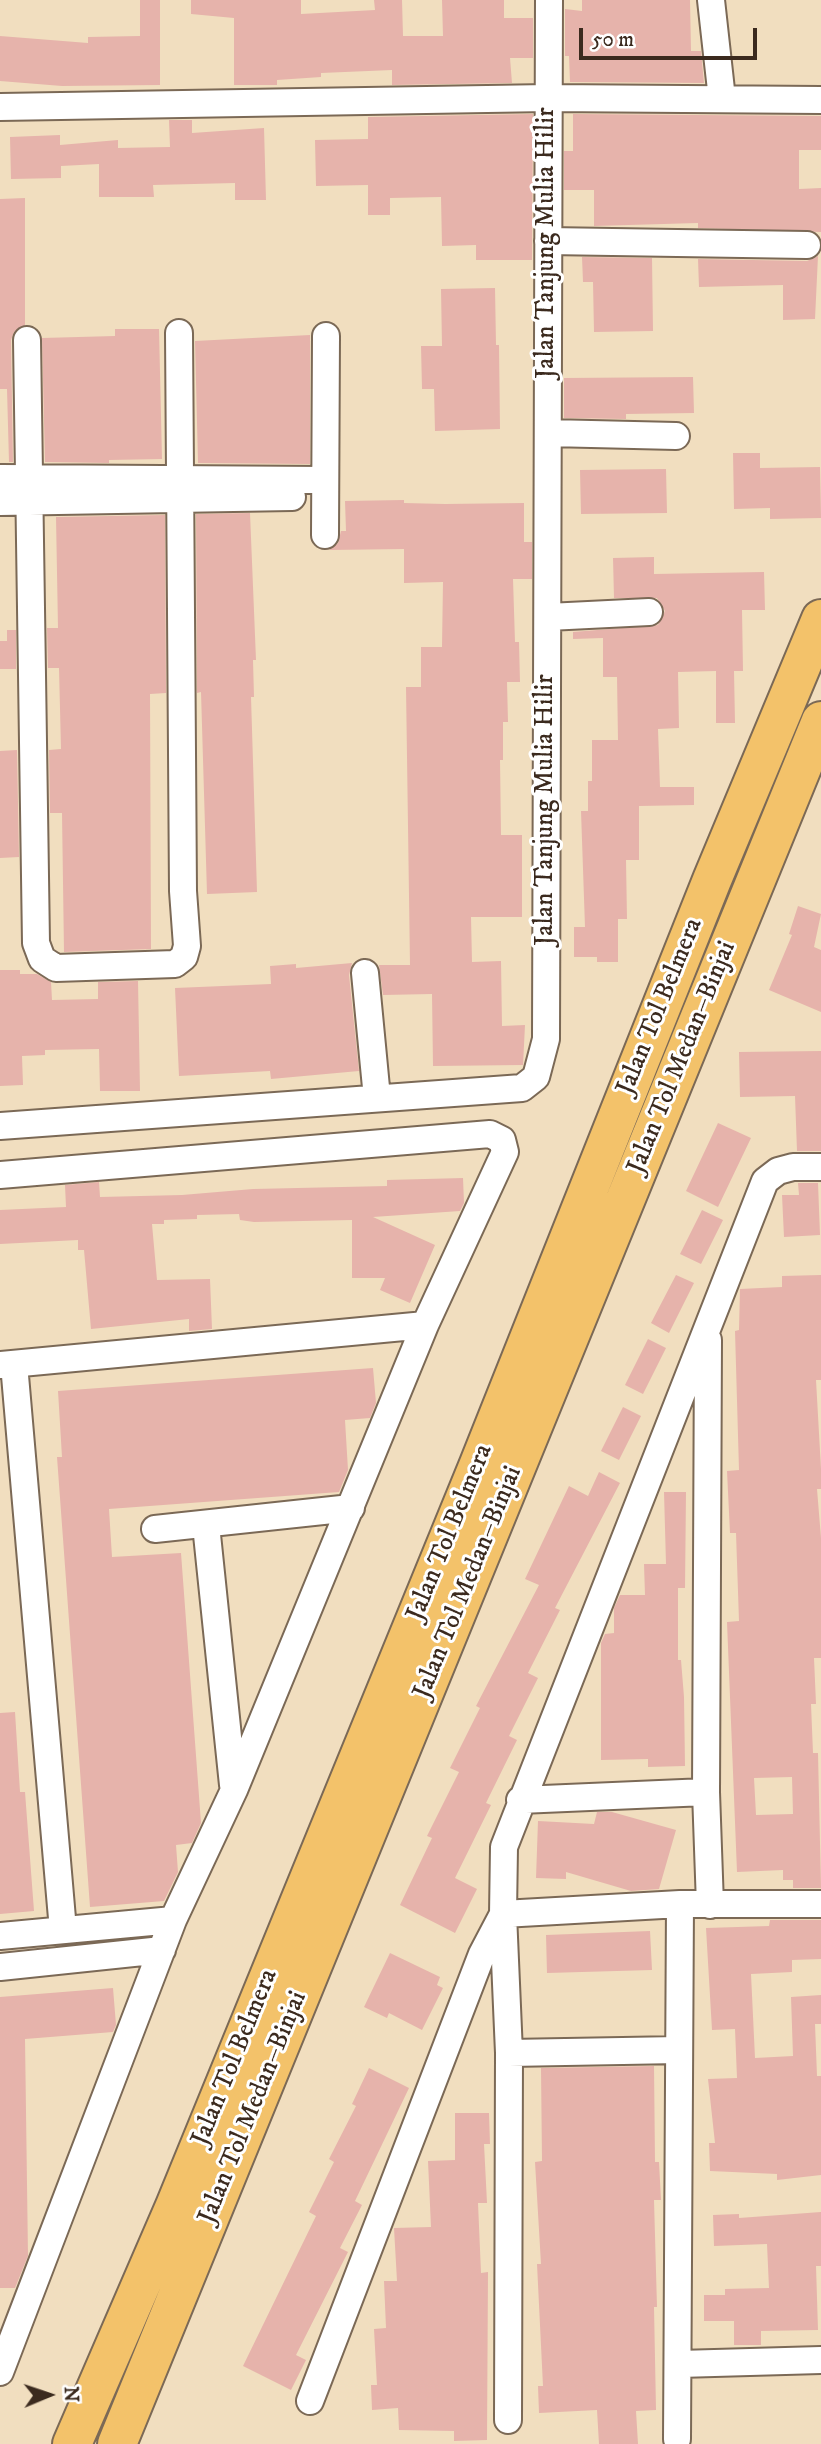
<!DOCTYPE html>
<meta charset="utf-8">
<style>
body{margin:0}
#map{position:relative;width:821px;height:2444px;overflow:hidden;background:#f1debf;font-family:"IM FELL DW Pica",serif}
canvas{display:block}
.north{position:absolute;left:14px;top:2360px;width:70px;height:70px;-webkit-text-stroke:5px #fff;paint-order:stroke;rotate:88deg;font-size:19px;font-weight:700;line-height:28px;text-align:center;color:#3b2a1e}
.north::after{content:'';display:block;margin:auto;width:24px;height:32px;background:#3b2a1e;clip-path:polygon(50% 0,100% 100%,50% 72%,0 100%)}
.scale{position:absolute;left:579px;top:28px;width:178px;height:32px;box-sizing:border-box;border:4px solid #3b2a1e;border-top:0;padding-left:9px;font-size:21px;line-height:24px;white-space:nowrap;color:#3b2a1e;-webkit-text-stroke:5px #fff;paint-order:stroke}
</style>
<div id="map">
<canvas width="821" height="2444"></canvas>
<div class="north">N</div>
<div class="scale">50 m</div>
</div>
<script>
const ctx = document.querySelector('canvas').getContext('2d');
ctx.lineJoin = 'round';
function paint(path, color) { ctx.fillStyle = color; ctx.fill(path, 'evenodd'); }
const poly = rows => new Path2D(rows.map(r => 'M' + r).join(''));
function stroke(path, color, width, dash) { ctx.strokeStyle = color; ctx.lineWidth = width; ctx.lineCap = dash ? 'butt' : 'round'; ctx.setLineDash(dash || []); ctx.stroke(path); }
function label(font, color, halo, rows, align = 'center') {
  ctx.font = font + ' "IM FELL DW Pica",serif'; ctx.lineWidth = 6; ctx.setLineDash([]); ctx.textBaseline = 'middle'; ctx.strokeStyle = halo; ctx.fillStyle = color; for (const [text, x, y, turn = 0] of rows) {
    ctx.save(); ctx.translate(x, y); ctx.rotate((+turn || 0) * Math.PI / 180); ctx.textAlign = isNaN(turn) ? turn : align; if (halo) ctx.strokeText(text, 0, 0); ctx.fillText(text, 0, 0); ctx.restore();
  }
}
const building = poly([
 [140,0,160,0,160,85,62,86,0,81,0,36,88,43,88,37,140,36],
 [191,0,301,0,301,14,375,10,374,0,402,0,403,36,443,36,442,0,504,0,504,18,533,18,533,58,510,58,512,83,392,85,392,70,321,73,321,77,277,80,277,85,234,85,234,18,191,14],
 [582,0,690,0,691,51,701,51,704,83,570,82,569,56,565,56,565,9,582,11],
 [533,114,532,260,476,260,476,245,442,246,441,197,390,198,390,215,368,215,368,185,316,186,315,140,368,139,368,117],
 [573,114,821,116,821,150,799,150,799,189,821,188,821,232,698,228,698,223,594,226,594,190,564,190,564,151,573,151],
 [169,120,192,120,192,133,264,128,266,200,235,200,235,183,153,185,154,197,99,197,99,164,61,166,61,178,11,179,10,137,60,135,60,145,118,140,118,148,170,147],
 [25,198,25,325,14,332,11,340,13,462,9,462,7,389,0,389,0,199],
 [818,256,815,319,783,320,783,285,699,287,698,259,807,261],
 [582,257,652,258,653,331,594,332,593,282,583,282],
 [495,288,496,345,499,345,500,429,435,431,434,389,422,389,421,346,442,346,441,289],
 [115,329,159,329,162,459,109,460,109,463,45,462,42,338,115,336],
 [310,335,310,464,198,463,195,341],
 [693,377,694,413,626,414,626,419,564,418,564,378],
 [733,453,760,453,760,468,820,467,821,518,770,519,770,508,734,509],
 [666,469,667,513,581,514,580,470],
 [404,500,404,503,445,504,524,503,524,542,532,542,532,579,513,579,515,642,519,642,520,682,507,682,508,722,503,722,503,760,500,760,501,835,522,835,522,917,471,917,472,962,501,961,502,1026,525,1025,523,1065,433,1066,432,994,383,995,379,965,410,965,406,687,421,687,421,647,442,647,443,582,404,583,404,549,329,550,338,543,341,531,346,531,345,501],
 [250,513,256,660,253,660,254,697,251,697,257,892,207,894,201,692,197,693,196,514],
 [165,515,166,693,150,694,151,949,64,952,62,813,50,813,49,750,61,749,59,668,48,668,47,628,58,628,56,517],
 [654,557,654,574,764,572,765,610,742,610,743,671,734,671,735,723,716,723,716,671,678,672,679,728,658,729,660,787,694,787,694,805,639,806,639,860,626,860,627,919,618,919,618,962,597,962,597,957,574,957,574,927,585,927,581,811,588,811,588,781,592,781,592,740,618,740,617,677,603,677,603,638,573,639,573,632,658,625,665,611,657,598,614,598,613,558],
 [7,630,16,630,16,669,0,669,0,641,7,641],
 [17,750,19,857,0,858,0,751],
 [798,906,821,914,814,947,821,950,821,1012,769,990,792,935,789,934],
 [352,963,349,975,359,1071,271,1079,270,1071,179,1076,175,988,271,984,270,966,296,964,296,968],
 [0,970,20,970,20,974,37,974,51,982,52,1000,98,999,98,982,138,981,140,1091,100,1091,99,1049,45,1050,45,1055,22,1056,23,1085,0,1086],
 [821,1051,821,1151,797,1151,795,1096,740,1097,739,1052],
 [718,1123,751,1138,718,1207,686,1191],
 [463,1178,464,1203,460,1211,373,1217,435,1245,410,1303,380,1290,385,1278,352,1278,352,1220,254,1222,240,1220,239,1214,197,1215,197,1219,164,1220,164,1224,152,1224,157,1280,210,1279,212,1329,189,1331,189,1319,91,1329,84,1250,78,1250,78,1240,0,1244,0,1210,66,1207,65,1185,99,1182,100,1197,182,1195,253,1189,387,1186,387,1180],
 [798,1183,818,1183,820,1235,784,1237,782,1195,799,1195],
 [702,1210,723,1220,701,1264,680,1254],
 [676,1275,694,1283,669,1333,651,1323],
 [821,1275,821,1380,816,1380,821,1469,821,1489,817,1489,821,1538,821,1658,814,1658,816,1704,811,1704,813,1753,818,1753,821,1888,793,1888,793,1880,783,1880,783,1870,737,1872,727,1622,739,1621,736,1533,730,1533,727,1471,739,1470,735,1331,739,1330,740,1289,782,1287,782,1276],
 [792,1777,793,1814,756,1815,754,1778],
 [648,1339,666,1348,643,1394,625,1385],
 [373,1368,376,1403,370,1418,345,1420,348,1470,339,1492,109,1509,112,1557,181,1553,201,1823,192,1843,176,1845,178,1872,164,1901,90,1907,57,1457,62,1457,58,1391],
 [623,1407,641,1416,619,1460,601,1451],
 [599,1472,620,1483,555,1608,560,1610,528,1673,538,1678,509,1736,517,1740,486,1803,491,1805,455,1878,477,1889,455,1933,400,1905,432,1838,427,1836,459,1772,450,1768,480,1708,476,1706,539,1585,525,1579,569,1486,588,1496],
 [664,1492,686,1492,685,1588,678,1588,678,1660,681,1660,684,1697,685,1766,648,1767,648,1759,601,1760,601,1643,605,1634,614,1633,614,1608,620,1595,645,1595,644,1564,666,1564],
 [15,1712,20,1792,25,1792,34,1911,0,1914,0,1713],
 [597,1812,612,1812,676,1830,659,1889,631,1891,566,1872,566,1879,536,1878,538,1821,594,1824],
 [770,1920,821,1920,821,1959,792,1960,792,1972,751,1974,755,2058,793,2056,791,1997,821,1995,821,2024,815,2024,817,2076,821,2076,821,2175,777,2180,777,2174,710,2171,709,2143,715,2143,708,2079,737,2078,735,2029,712,2030,706,1928,769,1926],
 [650,1931,652,1970,547,1973,546,1935],
 [390,1953,440,1977,437,1985,443,1988,422,2030,389,2013,387,2018,364,2007],
 [113,1988,116,2025,113,2032,25,2039,28,2256,15,2288,0,2288,0,1997],
 [654,2066,655,2162,659,2162,661,2200,654,2200,657,2307,654,2307,656,2410,636,2411,638,2444,599,2444,597,2410,539,2413,538,2386,543,2386,537,2264,541,2264,535,2162,542,2161,541,2068],
 [369,2068,409,2088,355,2201,362,2205,340,2248,348,2252,296,2355,306,2360,291,2390,243,2366,316,2216,309,2212,334,2162,329,2159,356,2106,352,2104],
 [455,2113,489,2113,490,2144,484,2144,487,2203,478,2203,481,2273,488,2272,487,2440,454,2441,454,2431,399,2430,398,2408,372,2410,371,2385,377,2385,374,2329,386,2328,384,2281,397,2281,394,2228,431,2227,428,2161,455,2160],
 [821,2212,821,2266,816,2266,818,2330,761,2331,761,2345,734,2345,734,2321,704,2321,704,2295,725,2295,725,2289,769,2288,767,2244,714,2246,713,2215,739,2214,739,2218]
]);
const minor = poly([
 [711,0,722,99],
 [0,107,548,98,821,100],
 [548,241,807,245],
 [27,340,36,943,42,959,56,968,175,964,184,957,187,946,183,891,179,333],
 [549,433,676,436],
 [0,478,325,480],
 [0,502,292,497],
 [325,535,326,336],
 [548,617,649,612],
 [365,973,377,1098],
 [0,1126,522,1088,536,1077,546,1039,549,0],
 [0,1175,490,1134,502,1140,505,1152,425,1325,234,1790,173,1920,0,2372],
 [708,1340,706,1792,710,1905],
 [14,1364,63,1930],
 [0,1365,425,1325],
 [206,1525,233,1785],
 [155,1529,351,1508],
 [520,1800,706,1792],
 [503,1914,680,1904,821,1904],
 [0,1936,173,1920],
 [0,1967,162,1950],
 [509,2053,679,2050],
 [679,2364,821,2360],
 [310,2401,482,1954,502,1916],
 [508,2420,509,2053,503,1914,504,1847,765,1181,778,1171,793,1167,821,1167],
 [677,2439,680,1904]
]);
const highway = poly([
 [72,2444,175,2206,479,1464,712,880,821,619],
 [117,2444,821,721]
]);
const streetNames = [
 ["Jalan Tanjung Mulia Hilir",548,243,-90],
 ["Jalan Tanjung Mulia Hilir",547,810,-90],
 ["Jalan Tol Belmera",661,1007,-68],
 ["Jalan Tol Medan–Binjai",683,1058,-68],
 ["Jalan Tol Belmera",451,1533,-68],
 ["Jalan Tol Medan–Binjai",469,1583,-68],
 ["Jalan Tol Belmera",236,2058,-68],
 ["Jalan Tol Medan–Binjai",254,2108,-68]
];
paint(building, '#e6b3ab');
stroke(minor, '#7b6956', 30);
stroke(highway, '#7b6956', 42);
stroke(minor, '#fff', 26);
stroke(highway, '#f3c26a', 38);
label('26px', '#3b2a1e', '#fff', streetNames);
</script>
